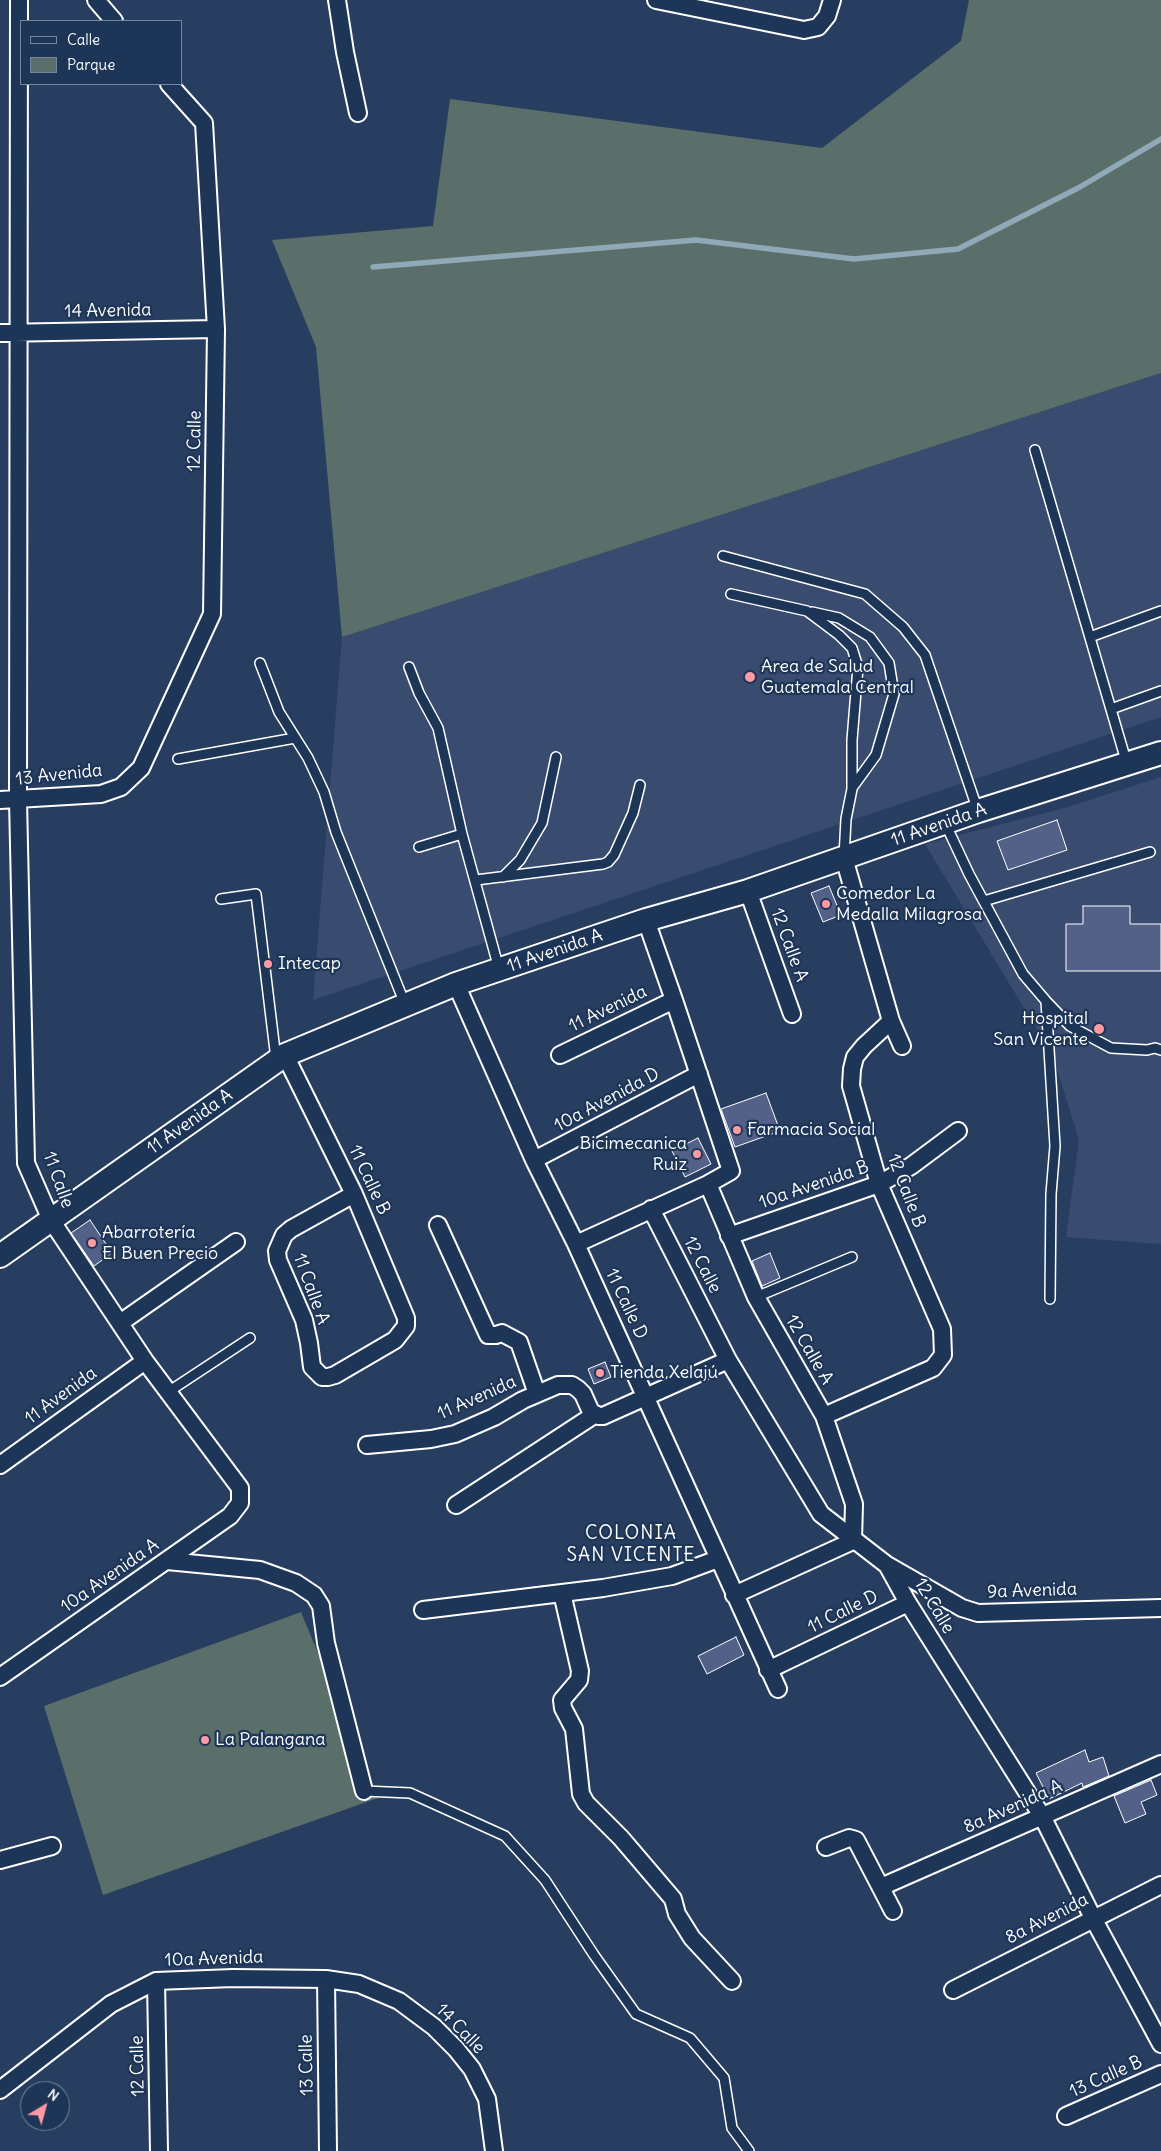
<!DOCTYPE html>
<meta charset="utf-8">
<style>
body{margin:0}
#map{position:relative;width:1161px;height:2151px;overflow:hidden;background:#283e61;font-family:Delius,sans-serif}
canvas{display:block}
.legend{position:absolute;left:20px;top:20px;width:162px;height:65px;box-sizing:border-box;background:#1d3557;border:1px solid #77869a;margin:0;padding:6px 9px;list-style:none;font-size:15px;color:#fff}
.legend li{display:flex;align-items:center;gap:10px;height:25px}
.legend b{width:25px;border:1px solid #77869a}
.north{position:absolute;left:20px;top:2081px;width:50px;height:50px;box-sizing:border-box;background:#1d3557;border:1px solid #77869a;border-radius:50%;rotate:37deg;font-size:14px;font-weight:700;line-height:20px;text-align:center;color:#fff}
.north::after{content:'';display:block;margin:auto;width:18px;height:22px;background:#ff9aa2;clip-path:polygon(50% 0,100% 100%,50% 72%,0 100%)}
</style>
<div id="map">
<canvas width="1161" height="2151"></canvas>
<ul class="legend">
<li><b style="height:6px;background:#1d3557"></b>Calle</li>
<li><b style="height:14px;background:#5a6f6a"></b>Parque</li>
</ul>
<div class="north">N</div>
</div>
<script>
const ctx = document.querySelector('canvas').getContext('2d');
ctx.lineJoin = 'round';
function paint(path, color) { ctx.fillStyle = color; ctx.fill(path, 'evenodd'); }
const poly = rows => new Path2D(rows.map(r => 'M' + r).join(''));
function stroke(path, color, width, dash) { ctx.strokeStyle = color; ctx.lineWidth = width; ctx.lineCap = dash ? 'butt' : 'round'; ctx.setLineDash(dash || []); ctx.stroke(path); }
function label(font, color, halo, rows, align = 'center') {
  ctx.font = font + ' Delius,sans-serif'; ctx.lineWidth = 4.5; ctx.setLineDash([]); ctx.textBaseline = 'middle'; ctx.strokeStyle = halo; ctx.fillStyle = color; for (const [text, x, y, turn = 0] of rows) {
    ctx.save(); ctx.translate(x, y); ctx.rotate((+turn || 0) * Math.PI / 180); ctx.textAlign = isNaN(turn) ? turn : align; if (halo) ctx.strokeText(text, 0, 0); ctx.fillText(text, 0, 0); ctx.restore();
  }
}
const built = poly([
 [1161,373,1161,717,313,1000,342,637],
 [1161,777,1161,1244,1066,1237,1079,1140,1053,1056,925,844,1068,807]
]);
const green = poly([
 [969,0,1161,0,1161,373,342,637,316,347,272,240,433,226,450,99,822,148,961,41],
 [301,1612,378,1798,103,1895,44,1706]
]);
const stream = poly([
 [373,267,696,240,854,259,958,249,1080,187,1161,139]
]);
const building = poly([
 [1057,820,1067,850,1008,870,997,841,1057,820],
 [829,886,841,915,823,922,811,893,829,886],
 [1083,906,1130,906,1130,924,1161,924,1161,971,1066,971,1066,924,1083,924,1083,906],
 [766,1093,780,1131,735,1147,721,1109,766,1093],
 [698,1138,711,1164,685,1177,672,1151,698,1138],
 [90,1220,112,1253,94,1266,71,1233,90,1220],
 [770,1253,780,1278,762,1286,752,1261,770,1253],
 [605,1362,611,1377,594,1384,588,1369,605,1362],
 [736,1637,744,1655,707,1674,698,1656,736,1637],
 [1085,1750,1089,1762,1103,1757,1109,1776,1083,1787,1082,1783,1049,1799,1036,1773,1085,1750],
 [1151,1780,1157,1795,1141,1802,1146,1814,1125,1823,1114,1796,1151,1780]
]);
const lane = poly([
 [1035,450,1127,764],
 [723,556,865,594,903,627,925,655,978,811],
 [731,594,807,611,839,635,852,648,858,667,852,740,852,789,846,819,844,857],
 [812,612,839,618,870,637,889,663,894,694,876,755,852,788],
 [1090,637,1161,611],
 [260,663,279,712,308,758,324,792,336,832,405,1004],
 [409,667,419,693,438,728,462,834,499,969],
 [1111,709,1161,691],
 [178,759,295,738],
 [945,823,969,874,1023,974,1046,1001,1070,1026,1111,1048,1147,1050,1155,1048,1161,1050],
 [419,847,462,834],
 [503,877,520,860,542,823,556,757],
 [476,880,603,864,608,862,614,855,633,813,640,785],
 [221,899,256,894,276,1059],
 [984,901,1150,852],
 [1046,1001,1055,1146,1051,1194,1050,1299],
 [756,1297,852,1257],
 [168,1392,250,1338],
 [364,1791,410,1793,505,1836,545,1880,594,1955,636,2014,690,2038,724,2078,732,2128,749,2151]
]);
const street = poly([
 [96,0,114,21],
 [337,0,345,52,358,113],
 [656,0,804,30,818,27,827,16,832,0],
 [0,333,216,329],
 [0,800,101,794,121,787,141,768,212,614,216,329,204,123,169,84],
 [844,858,891,1021,902,1046],
 [748,891,792,1014],
 [456,984,534,1160,576,1244,778,1689],
 [285,1055,354,1194,406,1318,406,1326,395,1340,335,1375,328,1377,322,1377,312,1367,309,1343,304,1320,278,1260,277,1251,284,1235,291,1229,354,1194],
 [560,1055,674,1000],
 [534,1160,699,1074],
 [708,1184,756,1297,824,1416,854,1504,853,1541,734,1595],
 [651,1209,728,1360,821,1514,887,1565,908,1603,1042,1816,1093,1918,1161,2044],
 [438,1225,488,1335,496,1335,502,1333,519,1342,537,1394],
 [729,1236,879,1184,911,1166,958,1131],
 [576,1244,708,1184,731,1171,674,1000,646,920],
 [120,1323,236,1242],
 [824,1416,933,1368,943,1355,942,1329,879,1184,851,1086,852,1069,855,1057,864,1046,891,1021],
 [367,1445,431,1439,455,1434,494,1417,523,1400,558,1385,572,1385,578,1389,583,1394,591,1412,599,1416,603,1416,728,1360],
 [0,1465,145,1361],
 [456,1505,594,1415],
 [167,1561,260,1570,296,1583,314,1595,321,1606,326,1643,364,1791],
 [887,1565,962,1608,978,1613,1161,1608],
 [562,1593,580,1671,579,1680,562,1700,563,1708,574,1729,581,1794,586,1803,621,1838,673,1899,677,1914,692,1938,732,1981],
 [423,1610,603,1588,672,1576,718,1559],
 [768,1670,908,1603],
 [0,1677,230,1516,240,1503,240,1488,145,1361,51,1220,26,1163,18,800,19,0],
 [826,1847,849,1838,856,1840,893,1911],
 [0,1860,52,1846],
 [881,1887,1161,1764],
 [326,1979,328,2151],
 [156,1981,159,2151],
 [953,1990,1161,1885],
 [0,2090,111,2004,156,1981,233,1978,326,1979,359,1984,399,2001,434,2027,456,2049,472,2069,487,2099,494,2151],
 [1066,2116,1161,2074]
]);
const secondary = poly([
 [0,1256,285,1055,456,984,646,920,748,891,978,811,1161,753]
]);
const markers = [
 [750,677,6,"#ff9aa2"],
 [826,904,5,"#ff9aa2"],
 [268,964,5,"#ff9aa2"],
 [1099,1029,6,"#ff9aa2"],
 [737,1130,5,"#ff9aa2"],
 [697,1154,5,"#ff9aa2"],
 [92,1243,5,"#ff9aa2"],
 [600,1373,5,"#ff9aa2"],
 [205,1740,5,"#ff9aa2"]
];
const streetNames = [
 ["14 Avenida",108,311,-1],
 ["12 Calle",195,441,-89],
 ["13 Avenida",59,775,-6],
 ["11 Avenida A",939,825,-19],
 ["12 Calle A",789,945,70],
 ["11 Avenida A",555,951,-19],
 ["11 Avenida",608,1009,-26],
 ["10a Avenida D",607,1100,-28],
 ["11 Avenida A",190,1122,-35],
 ["11 Calle",58,1180,70],
 ["11 Calle B",369,1180,65],
 ["10a Avenida B",814,1185,-19],
 ["12 Calle B",906,1191,69],
 ["12 Calle",702,1265,63],
 ["11 Calle A",311,1289,70],
 ["11 Calle D",626,1304,65],
 ["12 Calle A",809,1350,60],
 ["11 Avenida",61,1396,-36],
 ["11 Avenida",477,1398,-24],
 ["10a Avenida A",110,1576,-35],
 ["9a Avenida",1032,1591,-2],
 ["12 Calle",934,1606,59],
 ["11 Calle D",843,1612,-26],
 ["8a Avenida A",1013,1807,-24],
 ["8a Avenida",1047,1919,-27],
 ["10a Avenida",214,1959,-2],
 ["14 Calle",460,2029,46],
 ["13 Calle",307,2065,-91],
 ["12 Calle",138,2066,-91],
 ["13 Calle B",1106,2077,-24]
];
const poiNames = [
 ["Area de Salud",761,667],
 ["Guatemala Central",761,688],
 ["Comedor La",836,894],
 ["Medalla Milagrosa",836,915],
 ["Intecap",278,964],
 ["Hospital",1088,1019,"right"],
 ["San Vicente",1088,1040,"right"],
 ["Farmacia Social",747,1130],
 ["Bicimecanica",687,1144,"right"],
 ["Ruiz",687,1165,"right"],
 ["Abarrotería",102,1233],
 ["El Buen Precio",102,1254],
 ["Tienda Xelajú",610,1373],
 ["La Palangana",215,1740]
];
const neighbourhoodNames = [
 ["COLONIA",631,1534],
 ["SAN VICENTE",631,1556]
];
paint(built, '#394c70');
paint(green, '#5a6f6a');
stroke(stream, '#8fa9b9', 5.5);
paint(building, '#536188');
stroke(building, '#fff', 1);
stroke(lane, '#fff', 12);
stroke(street, '#fff', 20);
stroke(secondary, '#fff', 26);
stroke(lane, '#1d3557', 9);
stroke(street, '#1d3557', 16);
stroke(secondary, '#1d3557', 22);
for (const [x, y, r, color] of markers) { const dot = new Path2D(); dot.arc(x, y, r, 0, 2 * Math.PI); ctx.fillStyle = color; ctx.fill(dot); stroke(dot, '#1d3557', 2); }
label('18px', '#fff', '#1d3557', streetNames);
label('18px', '#fff', '#1d3557', poiNames, 'left');
ctx.letterSpacing = '1px';
label('19px', '#fff', '#1d3557', neighbourhoodNames);
ctx.letterSpacing = '0px';
</script>
